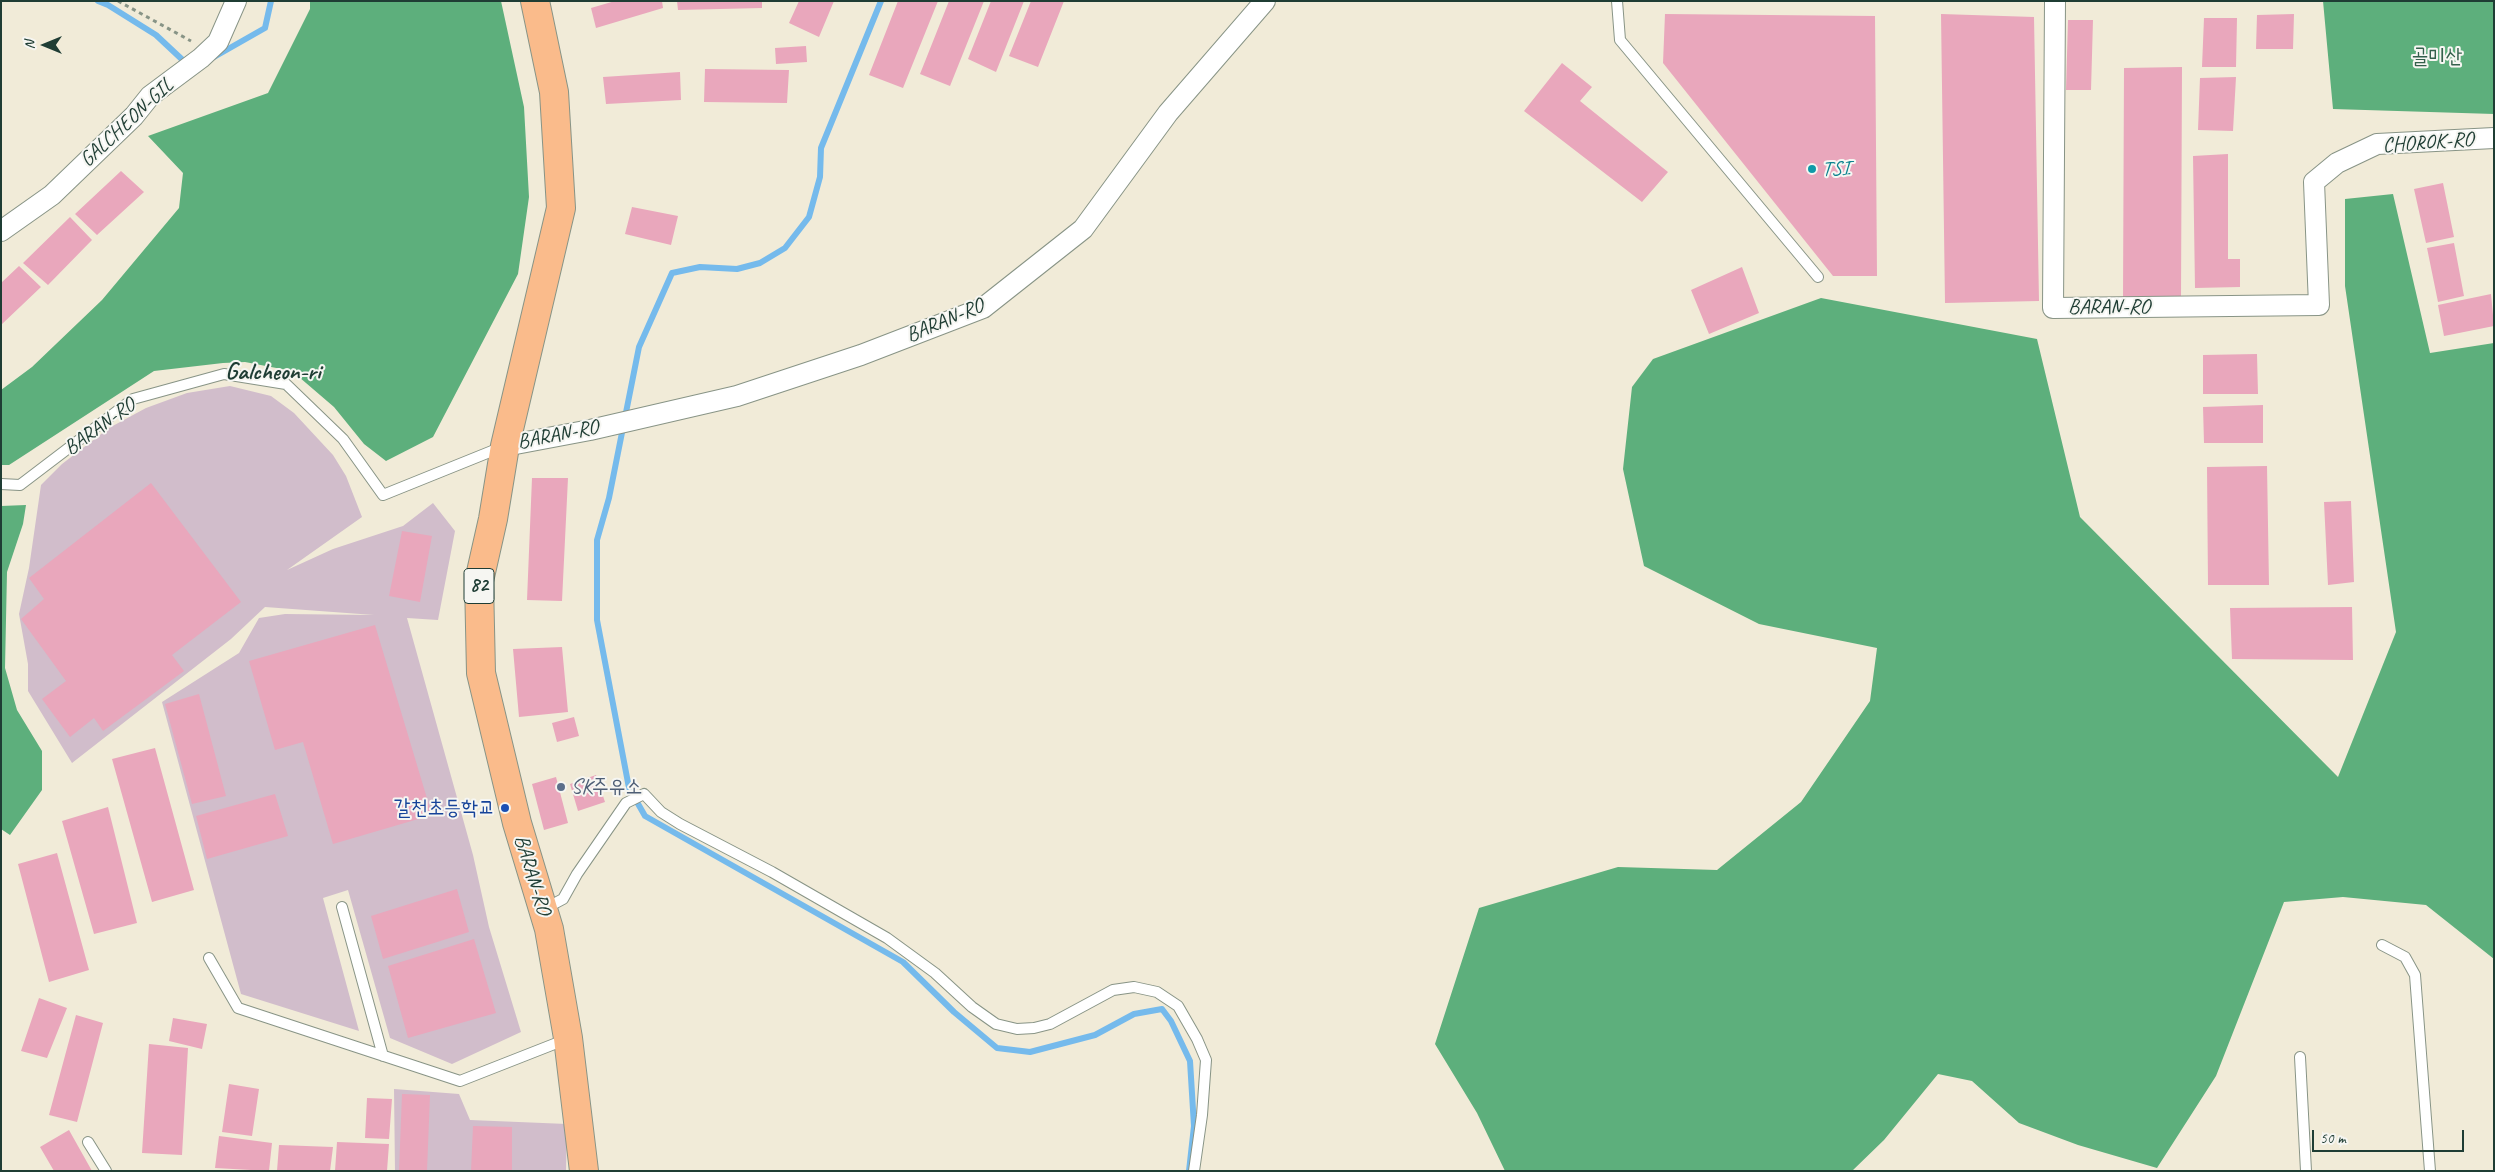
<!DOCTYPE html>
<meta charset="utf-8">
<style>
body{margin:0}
#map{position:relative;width:2495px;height:1172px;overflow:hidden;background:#f1ebd8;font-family:Caveat,sans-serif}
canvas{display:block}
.frame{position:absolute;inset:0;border:2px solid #1f3d34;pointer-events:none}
.north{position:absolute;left:20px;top:20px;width:50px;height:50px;-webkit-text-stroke:4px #f6f6f2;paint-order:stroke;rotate:270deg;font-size:14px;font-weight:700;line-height:20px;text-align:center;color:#1f3d34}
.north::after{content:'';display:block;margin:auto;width:18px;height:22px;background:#1f3d34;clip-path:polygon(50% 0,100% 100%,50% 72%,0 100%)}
.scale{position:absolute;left:2312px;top:1130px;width:152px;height:22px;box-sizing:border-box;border:2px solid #1f3d34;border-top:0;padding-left:6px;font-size:15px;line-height:18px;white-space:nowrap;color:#1f3d34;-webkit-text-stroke:4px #f6f6f2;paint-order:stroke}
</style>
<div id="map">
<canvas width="2495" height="1172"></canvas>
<div class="frame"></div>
<div class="north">N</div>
<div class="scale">50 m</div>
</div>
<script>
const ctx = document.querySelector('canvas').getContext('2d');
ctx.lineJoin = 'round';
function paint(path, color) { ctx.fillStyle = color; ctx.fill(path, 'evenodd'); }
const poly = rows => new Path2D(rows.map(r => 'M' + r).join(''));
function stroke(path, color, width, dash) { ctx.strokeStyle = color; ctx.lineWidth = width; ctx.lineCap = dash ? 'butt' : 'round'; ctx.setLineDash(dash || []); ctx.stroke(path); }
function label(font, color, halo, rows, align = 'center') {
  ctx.font = font + ' Caveat,"Poor Story",sans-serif'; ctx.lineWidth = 4; ctx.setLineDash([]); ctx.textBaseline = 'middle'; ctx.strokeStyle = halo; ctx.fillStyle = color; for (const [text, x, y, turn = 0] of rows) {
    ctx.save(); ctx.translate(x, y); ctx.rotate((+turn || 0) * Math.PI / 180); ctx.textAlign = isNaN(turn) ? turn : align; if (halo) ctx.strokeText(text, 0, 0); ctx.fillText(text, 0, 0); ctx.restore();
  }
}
const industrial = poly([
 [230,386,271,396,294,413,333,455,346,476,362,517,287,570,333,549,403,526,433,503,455,531,438,620,407,618,473,855,489,927,521,1032,452,1064,390,1038,348,890,323,898,359,1031,241,994,162,702,239,653,259,618,285,614,374,615,265,607,231,639,72,763,28,691,28,664,19,614,29,568,41,485,62,464,109,428,146,408,187,393],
 [394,1089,459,1094,470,1120,567,1124,566,1171,395,1171]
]);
const forest = poly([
 [310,1,501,1,524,107,529,197,518,274,433,437,386,461,364,444,334,407,292,371,245,362,223,363,154,371,9,465,1,465,1,390,32,367,102,300,179,208,183,173,148,136,268,93,310,9],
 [2323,1,2494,1,2494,114,2333,109],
 [2393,194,2430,353,2494,343,2494,959,2426,905,2343,897,2284,902,2216,1076,2157,1168,2078,1145,2019,1123,1972,1081,1938,1074,1884,1140,1852,1171,1505,1171,1477,1113,1435,1044,1479,908,1618,867,1717,870,1801,802,1870,701,1877,648,1759,624,1644,566,1623,469,1632,387,1653,359,1821,298,2037,339,2080,517,2338,777,2396,632,2345,286,2345,199],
 [26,505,23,524,7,572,5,668,17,710,42,751,42,790,10,835,1,829,1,506]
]);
const stream = poly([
 [98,1,108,5,156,35,188,65],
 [881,1,821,148,820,177,809,217,785,248,760,263,737,269,700,267,672,273,639,347,609,498,597,540,597,620,629,788,645,816,903,962,954,1012,997,1048,1030,1052,1095,1035,1134,1014,1162,1009,1171,1021,1190,1061,1194,1126,1189,1171],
 [214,57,265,28,271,1]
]);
const building = poly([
 [615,1,662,1,663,8,596,28,591,8],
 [677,1,762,1,762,8,678,10],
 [799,1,834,1,819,37,789,23],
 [898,1,938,1,903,88,869,75],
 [949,1,984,1,950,86,920,74],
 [991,1,1024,1,996,72,968,59],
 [1031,1,1064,1,1038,67,1009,56],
 [1665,14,1875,16,1877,276,1833,276,1663,63],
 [1941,14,2034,17,2039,301,1945,303],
 [2294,14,2293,49,2256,49,2257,15],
 [2204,18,2237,18,2236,67,2202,67],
 [2068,20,2093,20,2091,90,2066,90],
 [806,46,807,62,776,64,775,48],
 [1562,63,1592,87,1580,101,1668,172,1642,202,1524,111],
 [2182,67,2181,298,2123,298,2124,68],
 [705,69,789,70,787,103,704,102],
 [680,72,681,100,606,104,603,77],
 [2236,77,2233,131,2198,130,2200,78],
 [2228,154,2228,259,2240,259,2240,287,2195,288,2193,156],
 [121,171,144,192,97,235,75,214],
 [2443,183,2454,237,2426,243,2414,189],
 [632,207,678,216,671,245,625,234],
 [70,217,92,240,48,285,23,263],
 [2454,243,2464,296,2438,302,2427,248],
 [19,266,41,287,1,325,1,283],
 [1742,267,1759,313,1709,334,1691,290],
 [2491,294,2494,326,2444,336,2438,305],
 [2257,354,2258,394,2203,394,2203,355],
 [2263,405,2263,443,2204,443,2203,407],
 [2267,466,2269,585,2208,585,2207,467],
 [532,478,568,478,562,601,527,600],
 [151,483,241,602,172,655,184,671,103,731,94,718,70,737,42,699,66,681,21,619,44,599,29,578],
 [2351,501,2354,582,2328,585,2324,502],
 [402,531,432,536,420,602,389,596],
 [2352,607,2353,660,2232,659,2230,608],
 [375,625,432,815,333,844,303,742,275,750,249,661],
 [562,647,568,712,519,717,513,649],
 [199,694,226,796,192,804,165,704],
 [574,717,579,736,557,742,552,723],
 [155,748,194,890,152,902,112,759],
 [596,775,605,802,578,811,570,784],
 [556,777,568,823,544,830,532,784],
 [275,794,288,836,207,859,196,816],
 [108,807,137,923,94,934,62,821],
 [57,853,89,970,49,982,18,864],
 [457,889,469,932,383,959,371,916],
 [474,939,496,1013,408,1038,388,966],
 [39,998,67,1008,47,1058,21,1051],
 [76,1015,103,1023,77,1122,49,1115],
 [173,1018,207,1024,202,1049,169,1041],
 [149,1044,188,1048,182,1155,142,1153],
 [229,1084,259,1089,252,1136,222,1132],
 [402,1094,430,1095,427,1171,399,1171],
 [367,1098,392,1099,389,1139,365,1138],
 [473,1126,512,1127,512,1171,471,1171],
 [69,1130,92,1171,54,1171,40,1147],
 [219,1136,272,1143,269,1171,215,1168],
 [337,1142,389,1144,387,1171,335,1171],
 [279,1145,333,1147,330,1171,277,1171]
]);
const path = poly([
 [118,1,191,41]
]);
const service = poly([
 [1617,1,1620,40,1818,277],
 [1,484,20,485,133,399,224,374,286,384,343,439,383,495,502,447],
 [342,907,383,1056],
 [544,909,563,899,577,874,626,803,644,794,661,812,680,824,772,872,887,938,935,973,972,1007,996,1024,1017,1029,1034,1028,1050,1024,1113,990,1134,987,1157,992,1178,1006,1197,1039,1206,1060,1202,1115,1194,1171],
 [2382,945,2405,957,2415,975,2430,1171],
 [209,958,238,1008,460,1081,567,1039],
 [2300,1057,2306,1171],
 [88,1142,106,1171]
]);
const minor = poly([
 [2055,1,2053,308,2319,305,2314,182,2337,163,2377,144,2494,138],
 [1,231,52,195,134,116,150,96,201,58,218,42,236,1],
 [505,446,590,430,737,396,861,355,983,308,1083,229,1168,113,1265,1]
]);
const primary = poly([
 [535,1,554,92,561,208,505,446,493,519,479,581,481,673,517,823,549,929,568,1038,584,1171]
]);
const markers = [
 [1812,169,5,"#0f9aa8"],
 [561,787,5,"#5c6f8a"],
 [505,808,5,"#1a4fb4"]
];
const shields = [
 [479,586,30]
];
const shieldNames = [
 ["82",479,586]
];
const parkNames = [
 ["골미산",2437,57]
];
const streetNames = [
 ["GALCHEON-GIL",127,123,-43],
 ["CHOROK-RO",2428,143,-4],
 ["BARAN-RO",2109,307],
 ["BARAN-RO",945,321,-23],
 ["BARAN-RO",100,427,-36],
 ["BARAN-RO",558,435,-11],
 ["BARAN-RO",532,875,73]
];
const cultureNames = [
 ["TSI",1822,169]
];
const serviceNames = [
 ["SK주유소",571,787]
];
const transitNames = [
 ["갈천초등학교",495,808]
];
const quarterNames = [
 ["Galcheon-ri",273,373]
];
paint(industrial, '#d1bdcb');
paint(forest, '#5daf7c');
stroke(stream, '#75baec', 6);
paint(building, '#e9a7bc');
stroke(service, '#889486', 12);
stroke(minor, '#889486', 22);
stroke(primary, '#889486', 30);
stroke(path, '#889486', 3, [4, 4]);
stroke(service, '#fff', 10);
stroke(minor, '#fff', 20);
stroke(primary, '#fabb8b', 28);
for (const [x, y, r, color] of markers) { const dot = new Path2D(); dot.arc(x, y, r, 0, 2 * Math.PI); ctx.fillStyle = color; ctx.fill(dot); stroke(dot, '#f6f6f2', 2); }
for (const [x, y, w] of shields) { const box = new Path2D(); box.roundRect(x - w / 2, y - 17.5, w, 35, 4); ctx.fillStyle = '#f6f6f2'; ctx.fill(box); stroke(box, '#1f3d34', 1); }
label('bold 20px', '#1f3d34', null, shieldNames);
label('21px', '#34604c', '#f6f6f2', parkNames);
label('21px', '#1f3d34', '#f6f6f2', streetNames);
label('21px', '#0d838f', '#f6f6f2', cultureNames, 'left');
label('21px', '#4e5e75', '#f6f6f2', serviceNames, 'left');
label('21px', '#164399', '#f6f6f2', transitNames, 'right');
label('bold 24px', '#1f3d34', '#f6f6f2', quarterNames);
</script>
